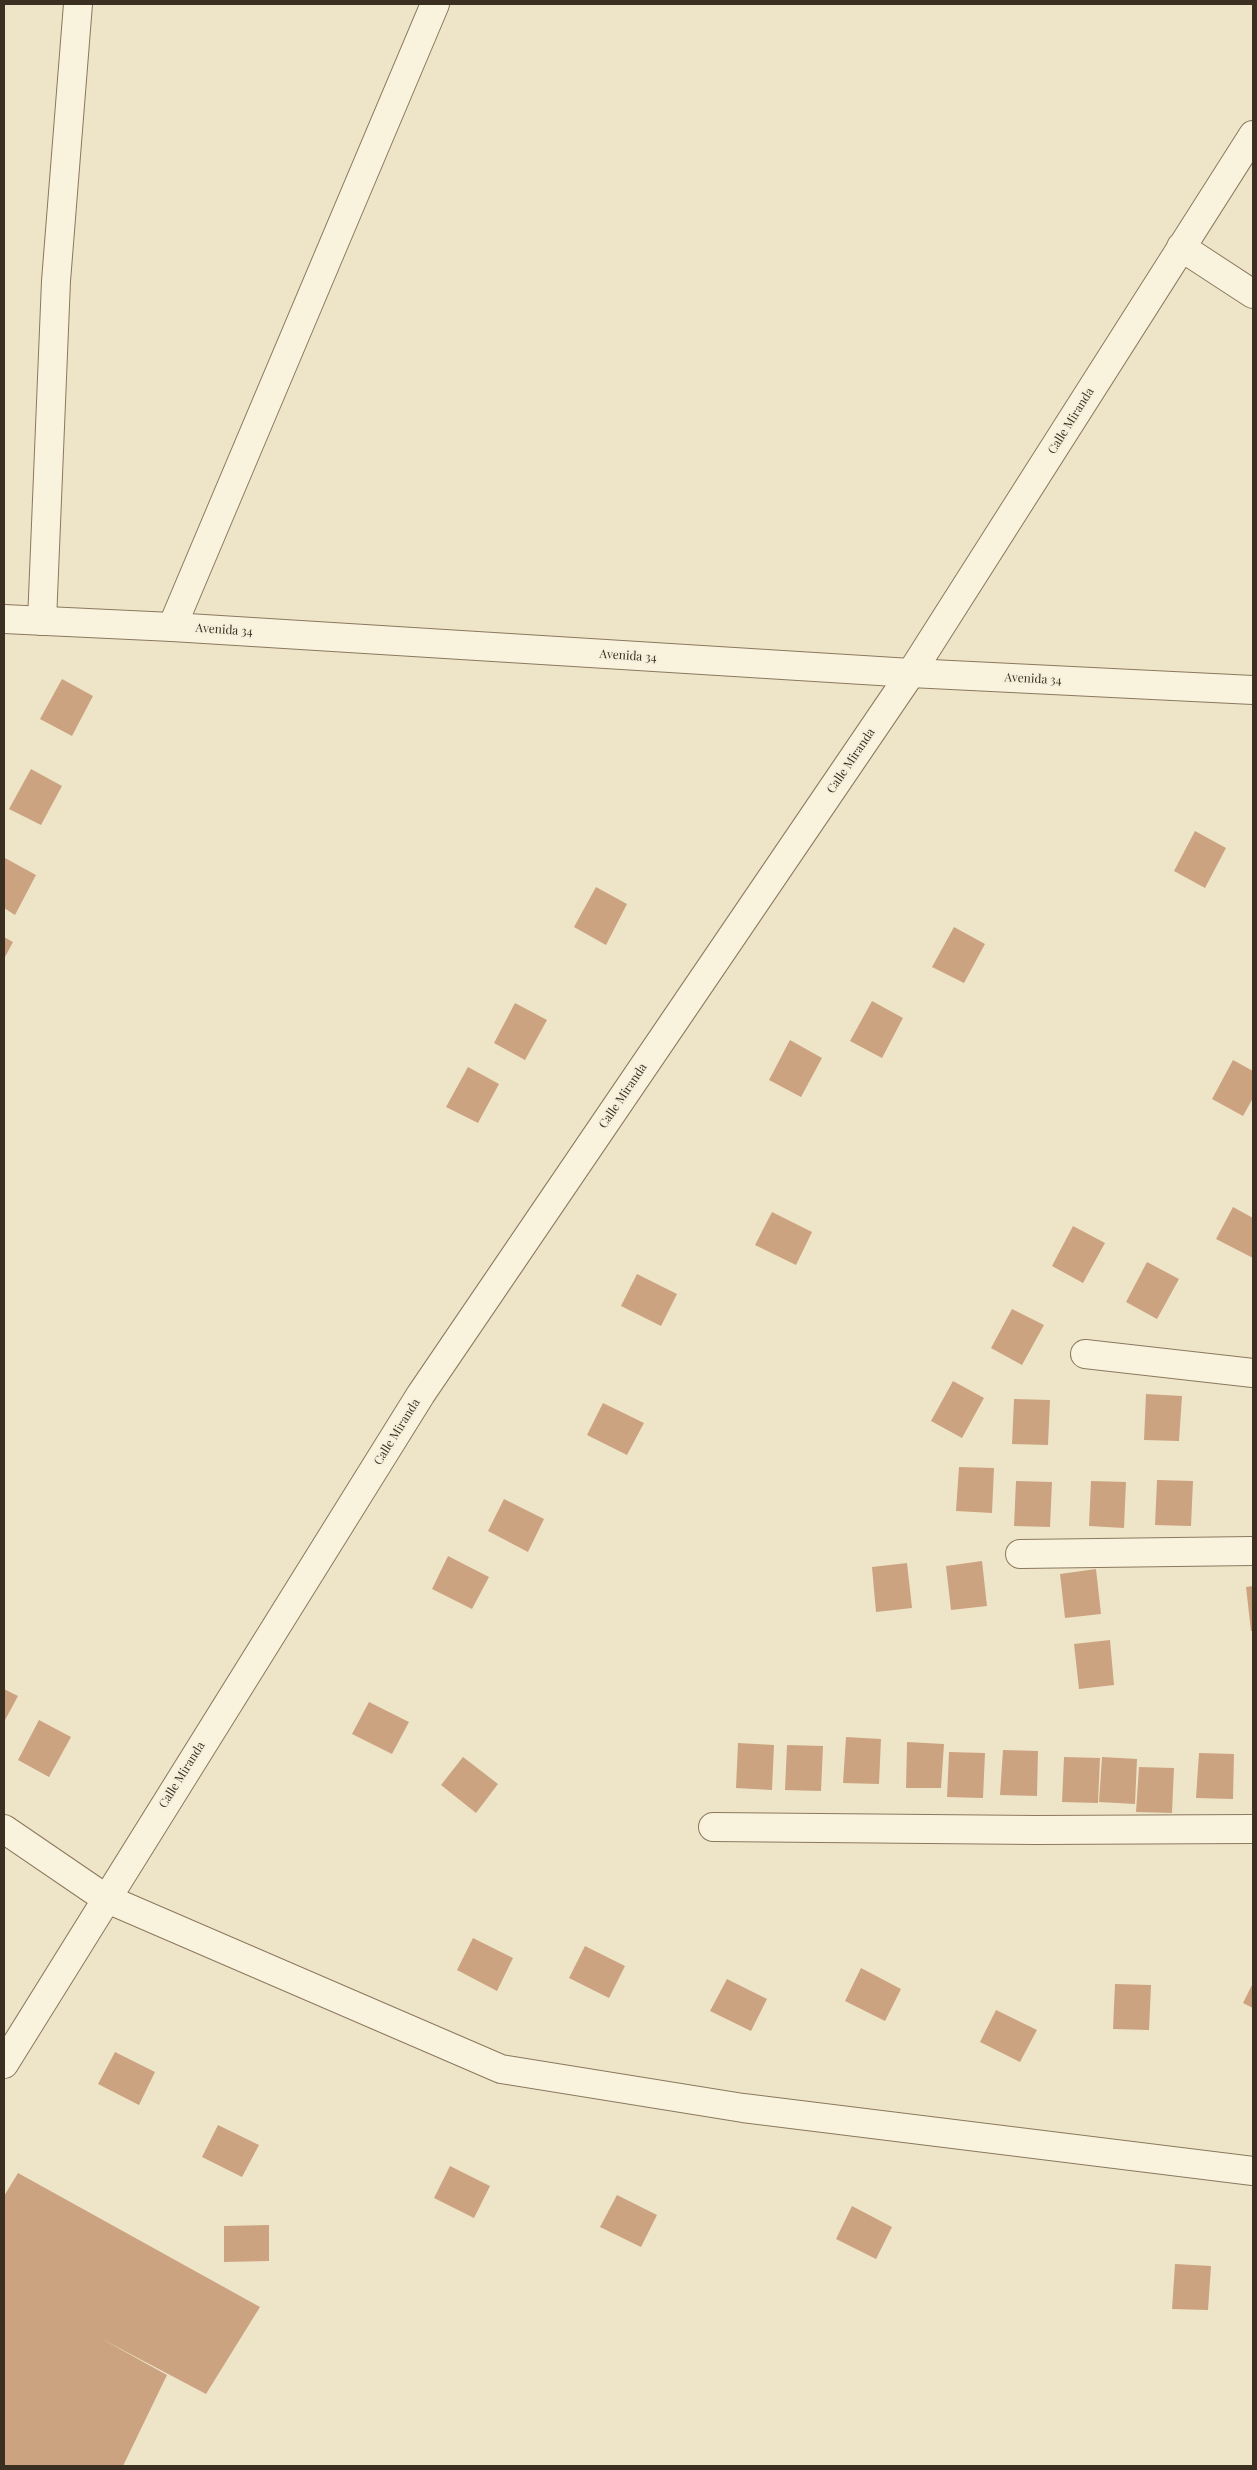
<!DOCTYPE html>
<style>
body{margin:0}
#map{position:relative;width:1257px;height:2470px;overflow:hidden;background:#eee5c9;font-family:"Playfair Display",serif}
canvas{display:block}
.frame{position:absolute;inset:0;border:5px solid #3b2f21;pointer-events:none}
</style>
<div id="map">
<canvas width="1257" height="2470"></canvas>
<div class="frame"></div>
</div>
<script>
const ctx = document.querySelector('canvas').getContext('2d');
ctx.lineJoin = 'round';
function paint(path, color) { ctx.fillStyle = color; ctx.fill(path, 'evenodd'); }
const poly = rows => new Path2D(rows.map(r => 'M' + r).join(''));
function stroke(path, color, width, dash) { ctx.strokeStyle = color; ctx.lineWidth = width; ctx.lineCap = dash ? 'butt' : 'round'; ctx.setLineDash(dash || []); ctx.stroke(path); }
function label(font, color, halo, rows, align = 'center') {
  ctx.font = font + ' "Playfair Display",serif'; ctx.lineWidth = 4; ctx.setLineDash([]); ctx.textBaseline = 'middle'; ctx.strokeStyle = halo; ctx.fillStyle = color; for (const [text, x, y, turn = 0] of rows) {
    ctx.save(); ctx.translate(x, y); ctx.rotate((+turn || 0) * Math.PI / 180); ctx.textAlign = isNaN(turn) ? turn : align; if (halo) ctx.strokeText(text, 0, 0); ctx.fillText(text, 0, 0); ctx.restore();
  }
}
const building = poly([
 [62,679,93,696,72,736,40,719],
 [31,769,62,786,41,825,9,809],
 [1195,831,1226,848,1205,888,1174,871],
 [5,858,36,875,15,915,4,908],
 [596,887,627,904,606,945,574,927],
 [954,927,985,944,964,983,932,967],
 [4,937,13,942,4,959],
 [872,1001,903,1018,882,1058,850,1041],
 [515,1003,547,1020,525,1060,494,1043],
 [790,1040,822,1058,801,1097,769,1080],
 [1233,1060,1253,1071,1253,1098,1243,1116,1212,1099],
 [468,1067,499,1084,478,1123,446,1107],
 [1233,1207,1253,1218,1253,1258,1216,1239],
 [772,1212,812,1232,796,1265,755,1245],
 [1073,1226,1105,1243,1083,1283,1052,1266],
 [1147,1262,1179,1279,1157,1319,1126,1302],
 [637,1274,677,1294,661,1326,621,1306],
 [1012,1309,1044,1325,1022,1365,991,1348],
 [953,1381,984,1398,962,1438,931,1421],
 [1146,1394,1182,1396,1179,1441,1144,1440],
 [1014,1399,1050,1400,1048,1445,1012,1444],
 [603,1403,644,1423,627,1455,587,1435],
 [959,1467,994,1468,992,1513,956,1511],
 [1157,1480,1193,1481,1191,1526,1155,1525],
 [1016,1481,1052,1482,1050,1527,1014,1526],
 [1091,1481,1126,1482,1124,1528,1089,1526],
 [504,1499,544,1519,528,1552,488,1531],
 [448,1556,489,1577,472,1609,432,1589],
 [982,1561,987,1606,951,1610,946,1566],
 [907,1563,912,1608,876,1612,872,1567],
 [1096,1569,1101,1614,1065,1618,1060,1574],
 [1253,1586,1253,1631,1251,1631,1246,1587],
 [1110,1640,1114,1685,1079,1689,1074,1644],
 [4,1689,18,1696,4,1722],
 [369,1702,409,1722,392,1754,352,1734],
 [39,1720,71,1737,49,1777,18,1760],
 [846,1737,881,1739,879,1784,843,1783],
 [907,1742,944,1744,941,1788,906,1788],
 [738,1743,774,1745,772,1790,736,1788],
 [787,1745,823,1746,821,1791,785,1790],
 [1003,1750,1038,1751,1037,1796,1000,1795],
 [949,1752,985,1753,983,1798,947,1797],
 [1199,1753,1234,1754,1233,1799,1196,1798],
 [463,1757,498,1784,476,1813,441,1785],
 [1064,1757,1100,1758,1098,1803,1062,1802],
 [1102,1757,1137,1759,1135,1804,1099,1802],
 [1139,1767,1174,1768,1172,1813,1136,1812],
 [473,1938,513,1958,497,1991,457,1970],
 [585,1946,625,1966,609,1998,569,1978],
 [861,1968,901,1989,885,2021,845,2001],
 [727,1979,767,1999,751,2031,710,2011],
 [1253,1983,1253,2008,1243,2003],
 [1115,1984,1151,1985,1149,2030,1113,2029],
 [996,2010,1037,2030,1020,2062,980,2042],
 [115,2052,155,2072,139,2105,98,2084],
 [218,2125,259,2145,242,2177,202,2157],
 [450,2166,490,2186,474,2218,434,2198],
 [18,2173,260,2307,206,2394,100,2338,167,2375,123,2466,4,2466,4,2196],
 [617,2195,657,2215,641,2247,600,2227],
 [852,2206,892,2227,876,2259,836,2239],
 [269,2225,269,2261,224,2262,224,2226],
 [1175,2264,1211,2266,1208,2310,1172,2309]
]);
const minor = poly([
 [1181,247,1253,294],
 [42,621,56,281,78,4],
 [172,627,435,4],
 [1085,1354,1253,1373],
 [1020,1554,1253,1551],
 [713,1827,1036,1830,1253,1829],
 [4,1829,105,1898,501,2069,743,2108,1253,2171],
 [4,2064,421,1394,911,673,1253,135]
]);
const tertiary = poly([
 [4,619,172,627,911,673,1253,690]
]);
const streetNames = [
 ["Calle Miranda",1071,421,-58],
 ["Avenida 34",224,630,4],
 ["Avenida 34",628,656,4],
 ["Avenida 34",1033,679,3],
 ["Calle Miranda",851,761,-56],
 ["Calle Miranda",623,1096,-56],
 ["Calle Miranda",397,1432,-58],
 ["Calle Miranda",182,1775,-58]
];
paint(building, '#cca380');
stroke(minor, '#8b785e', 30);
stroke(tertiary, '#8b785e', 30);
stroke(minor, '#f9f2dd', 28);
stroke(tertiary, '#f9f2dd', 28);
label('12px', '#3b2f21', '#f6efd9', streetNames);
</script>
